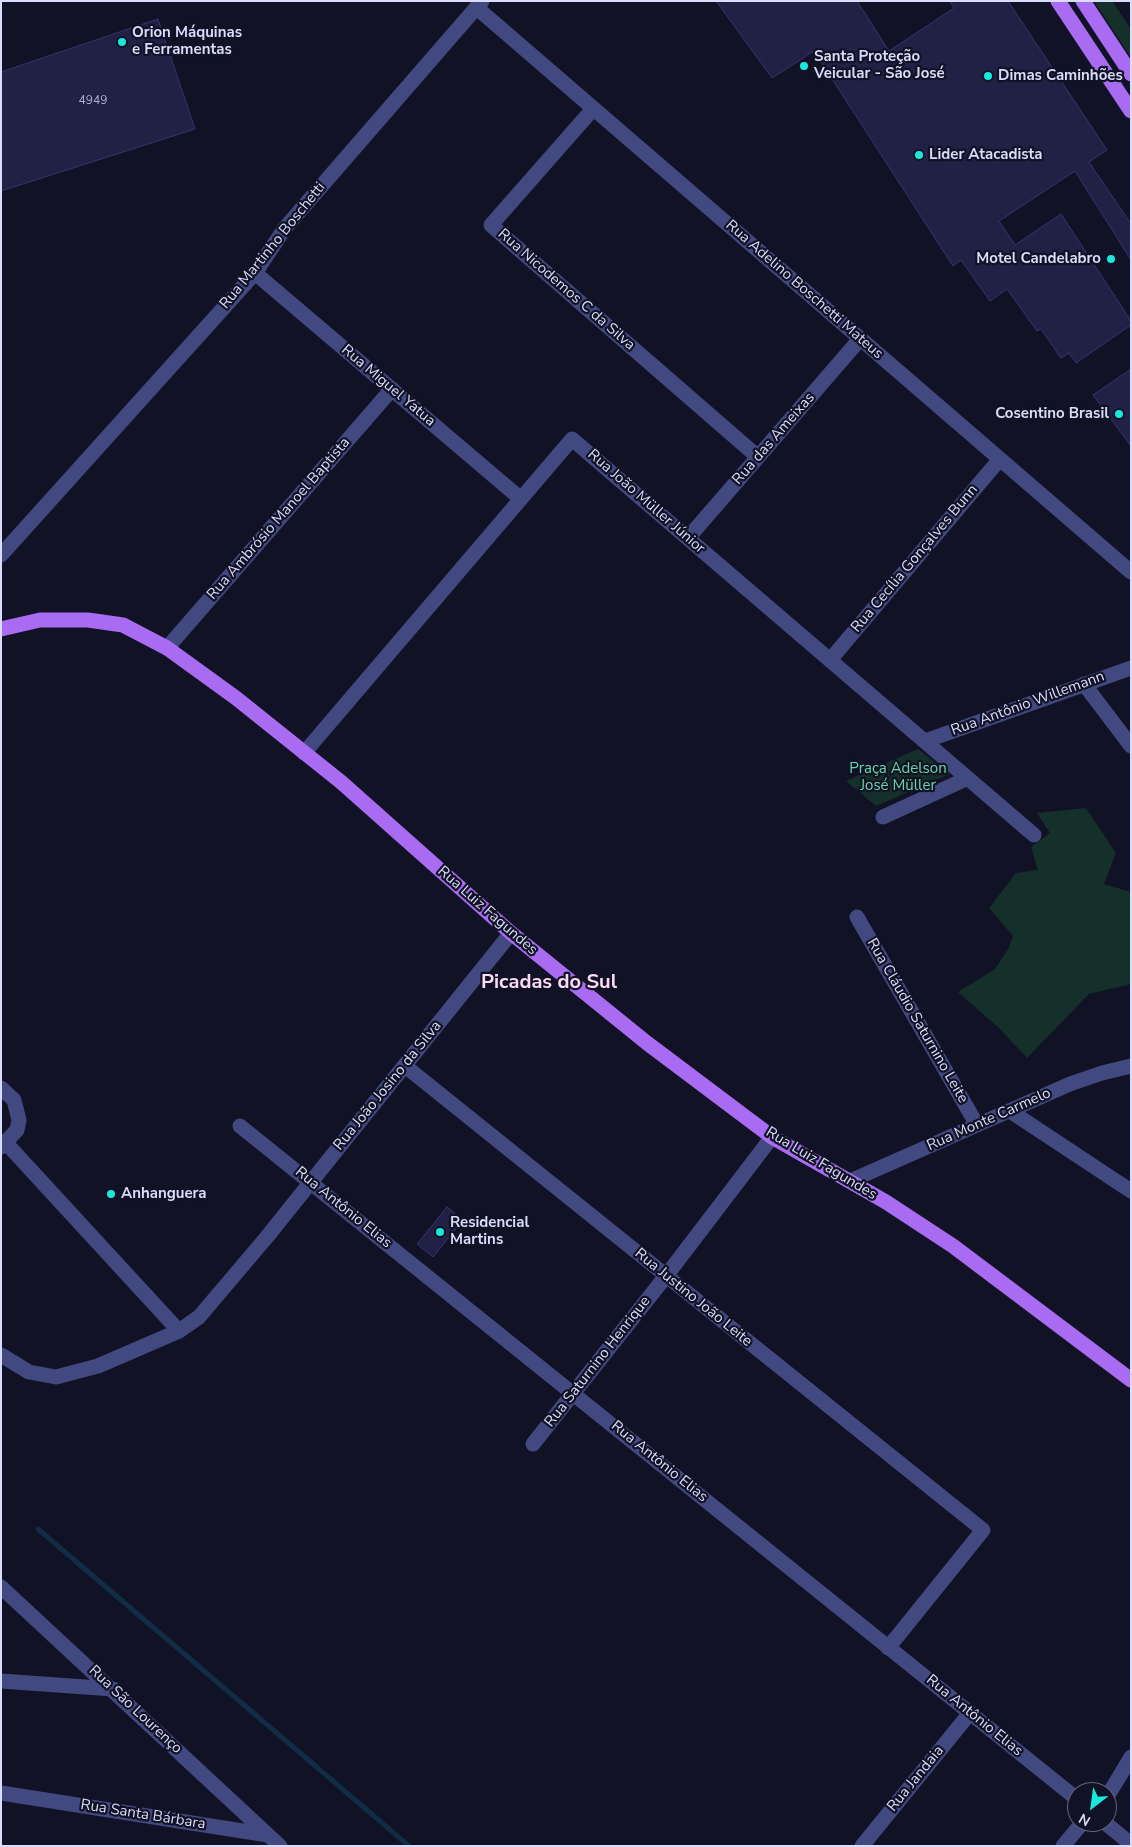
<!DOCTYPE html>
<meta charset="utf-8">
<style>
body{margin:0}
#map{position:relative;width:1132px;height:1847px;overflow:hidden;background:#121226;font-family:"Nunito Sans",sans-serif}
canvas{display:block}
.frame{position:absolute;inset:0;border:2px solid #dadcfb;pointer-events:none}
.north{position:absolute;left:1067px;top:1782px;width:50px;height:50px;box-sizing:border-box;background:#121226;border:1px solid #62637b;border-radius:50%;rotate:210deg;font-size:14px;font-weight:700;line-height:20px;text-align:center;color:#dadcfb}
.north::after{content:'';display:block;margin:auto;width:18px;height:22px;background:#18e9db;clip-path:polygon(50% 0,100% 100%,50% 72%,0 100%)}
</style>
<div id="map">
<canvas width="1132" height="1847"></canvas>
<div class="frame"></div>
<div class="north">N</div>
</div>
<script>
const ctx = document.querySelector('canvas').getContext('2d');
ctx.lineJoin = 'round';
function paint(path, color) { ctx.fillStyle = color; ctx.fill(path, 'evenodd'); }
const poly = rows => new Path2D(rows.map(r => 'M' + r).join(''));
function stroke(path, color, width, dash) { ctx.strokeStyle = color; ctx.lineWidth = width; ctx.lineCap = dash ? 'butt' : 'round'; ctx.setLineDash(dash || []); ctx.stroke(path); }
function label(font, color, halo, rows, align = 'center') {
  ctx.font = font + ' "Nunito Sans",sans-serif'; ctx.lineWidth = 4.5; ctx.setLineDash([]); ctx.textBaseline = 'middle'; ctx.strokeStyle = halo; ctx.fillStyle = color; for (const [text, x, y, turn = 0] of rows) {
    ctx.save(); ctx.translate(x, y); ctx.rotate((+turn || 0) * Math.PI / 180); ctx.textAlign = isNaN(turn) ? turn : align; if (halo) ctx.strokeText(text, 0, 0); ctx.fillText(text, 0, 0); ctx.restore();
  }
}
const green = poly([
 [1094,1,1112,1,1131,29,1131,58],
 [918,749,950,774,876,806,846,781],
 [1086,808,1116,853,1104,884,1131,892,1131,984,1089,994,1027,1058,999,1028,958,992,995,969,1008,949,1013,936,989,908,1016,873,1038,870,1031,847,1050,833,1037,813]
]);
const stream = poly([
 [38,1529,409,1846]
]);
const building = poly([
 [716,1,857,1,889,51,954,8,950,1,1008,1,1107,150,1089,162,1131,224,1131,260,1075,171,999,221,1015,245,1061,214,1131,321,1131,325,1076,363,1069,353,1061,358,1041,329,1037,331,1007,289,990,301,961,260,953,266,814,51,772,78,716,1],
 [158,19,195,129,1,191,1,72,158,19],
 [1131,369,1131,446,1093,395,1131,369],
 [447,1207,463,1220,433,1257,417,1244,447,1207]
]);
const minor = poly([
 [477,8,1131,572],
 [593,109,491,225,758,457],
 [255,273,521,499],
 [688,538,860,339],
 [1,555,255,273,285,228,482,1],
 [167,648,392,389],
 [830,660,1000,459],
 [1084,684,1131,746],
 [925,741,1131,668],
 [304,753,572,439,1034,835],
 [883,817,968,778],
 [857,917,977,1125],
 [405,1066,983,1530,888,1648],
 [1,1088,14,1100,19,1120,17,1130,1,1147],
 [1010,1111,1131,1191],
 [240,1126,1077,1799],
 [6,1143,179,1331],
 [850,1181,1070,1084,1102,1073,1131,1066],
 [1,1355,29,1372,56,1377,98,1366,179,1331,199,1317,266,1238,511,933],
 [533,1444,666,1276,772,1137],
 [1,1587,268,1835],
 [1,1681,113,1689],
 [1,1793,268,1835,280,1846],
 [1107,1797,1131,1757],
 [1104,1822,1131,1844],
 [862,1846,970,1713],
 [1063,1846,1083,1822]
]);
const major = poly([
 [1058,1,1131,111],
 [1083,1,1131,74],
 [1,629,40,620,88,620,123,625,167,648,236,698,341,782,511,933,647,1043,772,1137,886,1202,953,1246,1131,1380]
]);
const markers = [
 [122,42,5,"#18e9db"],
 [804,66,5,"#18e9db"],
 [988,76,5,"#18e9db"],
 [919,155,5,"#18e9db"],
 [1111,259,5,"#18e9db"],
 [1119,414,5,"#18e9db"],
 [111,1194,5,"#18e9db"],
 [440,1232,5,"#18e9db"]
];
const numberNames = [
 ["4949",93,101]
];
const poiNames = [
 ["Orion Máquinas",132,33],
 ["e Ferramentas",132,50],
 ["Santa Proteção",814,57],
 ["Veicular - São José",814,74],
 ["Dimas Caminhões",998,76],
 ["Lider Atacadista",929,155],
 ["Motel Candelabro",1101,259,"right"],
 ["Cosentino Brasil",1109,414,"right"],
 ["Anhanguera",121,1194],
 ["Residencial",450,1223],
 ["Martins",450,1240]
];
const streetNames = [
 ["Rua Martinho Boschetti",273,246,-51],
 ["Rua Nicodemos C da Silva",566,290,41],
 ["Rua Adelino Boschetti Mateus",804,290,41],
 ["Rua Miguel Yatua",388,386,40],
 ["Rua das Ameixas",774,439,-49],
 ["Rua João Müller Júnior",646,502,41],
 ["Rua Ambrósio Manoel Baptista",279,519,-49],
 ["Rua Cecília Gonçalves Bunn",915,559,-50],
 ["Rua Antônio Willemann",1028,704,-20],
 ["Rua Luiz Fagundes",487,911,41],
 ["Rua Cláudio Saturnino Leite",917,1021,60],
 ["Rua João Josino da Silva",388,1086,-51],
 ["Rua Monte Carmelo",989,1120,-24],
 ["Rua Luiz Fagundes",821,1164,31],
 ["Rua Antônio Elias",343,1208,39],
 ["Rua Justino João Leite",693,1298,39],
 ["Rua Saturnino Henrique",598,1362,-52],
 ["Rua Antônio Elias",659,1462,39],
 ["Rua São Lourenço",135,1710,43],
 ["Rua Antônio Elias",974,1716,39],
 ["Rua Jandaia",916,1779,-51],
 ["Rua Santa Bárbara",143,1815,9]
];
const parkNames = [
 ["Praça Adelson",898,769],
 ["José Müller",898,786]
];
const districtNames = [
 ["Picadas do Sul",549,983]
];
paint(green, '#152f2a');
stroke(stream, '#112d45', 5);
paint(building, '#212045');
stroke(building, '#36346f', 1);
stroke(minor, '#414980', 15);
stroke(major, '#a96bf1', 15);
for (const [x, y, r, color] of markers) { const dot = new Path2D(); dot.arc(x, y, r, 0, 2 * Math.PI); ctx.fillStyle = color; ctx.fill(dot); stroke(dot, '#121226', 2); }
label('12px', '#acadce', null, numberNames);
label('bold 15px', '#dadcfb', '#121226', poiNames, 'left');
label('15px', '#dadcfb', '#121226', streetNames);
label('15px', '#6cd5a9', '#121226', parkNames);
label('bold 20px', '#fcdcf5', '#121226', districtNames);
</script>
